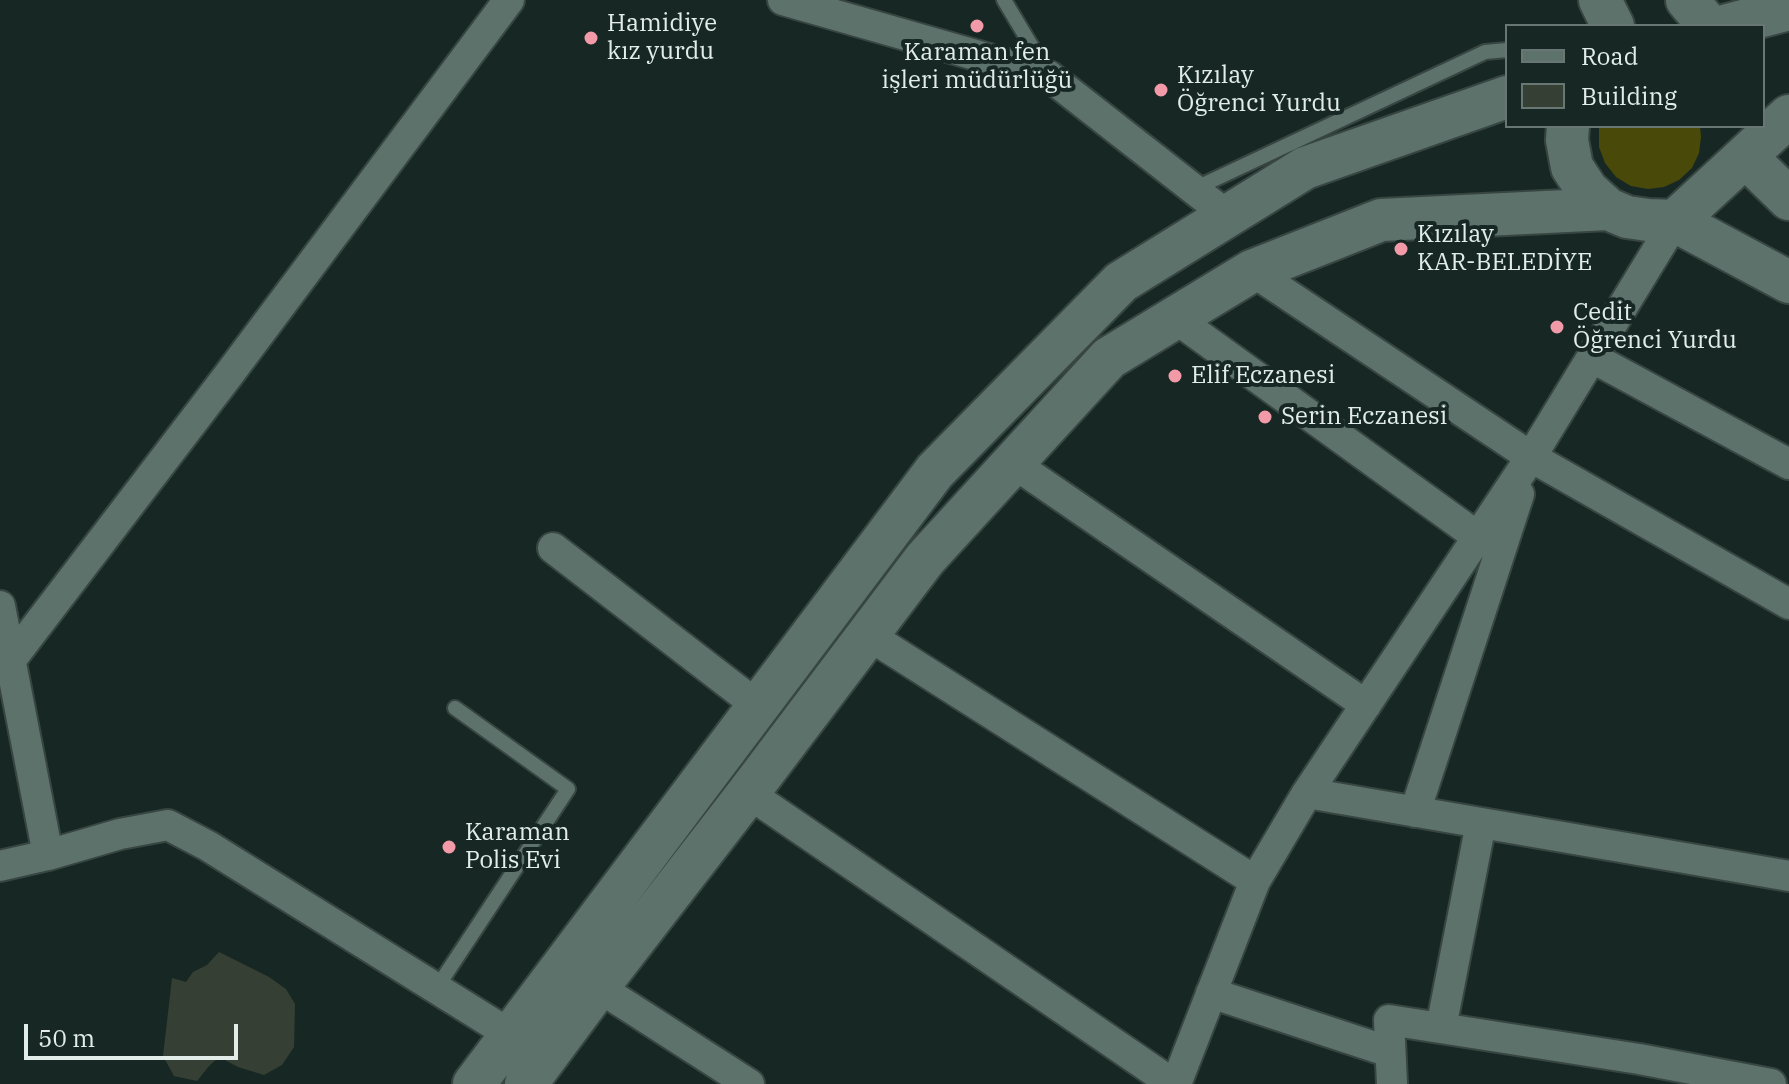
<!DOCTYPE html>
<meta charset="utf-8">
<style>
body{margin:0}
#map{position:relative;width:1789px;height:1084px;overflow:hidden;background:#172824;font-family:"IBM Plex Serif",serif}
canvas{display:block}
.legend{position:absolute;left:1505px;top:24px;width:260px;height:104px;box-sizing:border-box;background:#172824;border:2px solid #687773;margin:0;padding:10px 14px;list-style:none;font-size:24px;color:#e2edea}
.legend li{display:flex;align-items:center;gap:16px;height:40px}
.legend b{width:40px;border:2px solid #687773}
.scale{position:absolute;left:24px;top:1024px;width:214px;height:36px;box-sizing:border-box;border:4px solid #e2edea;border-top:0;padding-left:10px;font-size:24px;line-height:28px;white-space:nowrap;color:#e2edea;-webkit-text-stroke:6px #172824;paint-order:stroke}
</style>
<div id="map">
<canvas width="1789" height="1084"></canvas>
<ul class="legend">
<li><b style="height:10px;background:#5e726c"></b>Road</li>
<li><b style="height:22px;background:#353f34"></b>Building</li>
</ul>
<div class="scale">50 m</div>
</div>
<script>
const ctx = document.querySelector('canvas').getContext('2d');
ctx.lineJoin = 'round';
function paint(path, color) { ctx.fillStyle = color; ctx.fill(path, 'evenodd'); }
const poly = rows => new Path2D(rows.map(r => 'M' + r).join(''));
function stroke(path, color, width, dash) { ctx.strokeStyle = color; ctx.lineWidth = width; ctx.lineCap = dash ? 'butt' : 'round'; ctx.setLineDash(dash || []); ctx.stroke(path); }
function label(font, color, halo, rows, align = 'center') {
  ctx.font = font + ' "IBM Plex Serif",serif'; ctx.lineWidth = 8; ctx.setLineDash([]); ctx.textBaseline = 'middle'; ctx.strokeStyle = halo; ctx.fillStyle = color; for (const [text, x, y, turn = 0] of rows) {
    ctx.save(); ctx.translate(x, y); ctx.rotate((+turn || 0) * Math.PI / 180); ctx.textAlign = isNaN(turn) ? turn : align; if (halo) ctx.strokeText(text, 0, 0); ctx.fillText(text, 0, 0); ctx.restore();
  }
}
const green = poly([
 [1599,126,1700,126,1701,137,1699,153,1692,168,1679,180,1664,187,1648,189,1631,186,1616,177,1605,163,1599,147]
]);
const building = poly([
 [219,952,269,977,286,989,295,1004,294,1047,282,1065,264,1075,238,1067,219,1057,209,1066,197,1081,174,1076,163,1056,172,978,186,982,193,972,207,965]
]);
const service = poly([
 [1004,0,1047,72],
 [1194,189,1485,52,1507,50],
 [436,989,568,789,455,708]
]);
const minor = poly([
 [783,0,1049,76,1228,216],
 [1252,271,1531,457,1789,604],
 [1175,318,1478,537],
 [1593,358,1789,464],
 [1013,463,1366,705],
 [553,548,758,706],
 [0,606,48,855],
 [868,635,1255,881],
 [10,661,227,377,509,0],
 [748,793,1173,1084],
 [1307,793,1789,876],
 [1415,812,1519,494],
 [0,866,48,855,120,834,168,825,208,846,511,1035],
 [598,987,749,1084],
 [1211,993,1390,1052],
 [1441,1028,1481,823],
 [1176,1084,1255,881,1307,793,1531,457,1675,221],
 [1392,1084,1389,1020,1639,1059,1771,1084]
]);
const secondary = poly([
 [1600,0,1613,26],
 [1687,0,1709,26],
 [1724,26,1789,9],
 [1568,126,1567,140,1572,167,1587,190,1608,209,1627,217,1648,220,1675,221,1789,116],
 [1746,157,1789,199],
 [1675,221,1789,282],
 [474,1084,935,471,1121,282,1305,168,1507,97],
 [526,1084,598,987,748,793,925,559,1109,358,1252,271,1381,220,1608,209]
]);
const markers = [
 [977,26,8,"#f39aa9"],
 [591,38,8,"#f39aa9"],
 [1161,90,8,"#f39aa9"],
 [1401,249,8,"#f39aa9"],
 [1557,327,8,"#f39aa9"],
 [1175,376,8,"#f39aa9"],
 [1265,417,8,"#f39aa9"],
 [449,847,8,"#f39aa9"]
];
const poiNames = [
 ["Hamidiye",607,24],
 ["kız yurdu",607,52],
 ["Karaman fen",977,53,"center"],
 ["işleri müdürlüğü",977,81,"center"],
 ["Kızılay",1177,76],
 ["Öğrenci Yurdu",1177,104],
 ["Kızılay",1417,235],
 ["KAR-BELEDİYE",1417,263],
 ["Cedit",1573,313],
 ["Öğrenci Yurdu",1573,341],
 ["Elif Eczanesi",1191,376],
 ["Serin Eczanesi",1281,417],
 ["Karaman",465,833],
 ["Polis Evi",465,861]
];
paint(green, '#49490a');
paint(building, '#353f34');
stroke(service, '#384642', 18);
stroke(minor, '#384642', 34);
stroke(secondary, '#384642', 46);
stroke(service, '#5e726c', 14);
stroke(minor, '#5e726c', 30);
stroke(secondary, '#5e726c', 42);
for (const [x, y, r, color] of markers) { const dot = new Path2D(); dot.arc(x, y, r, 0, 2 * Math.PI); ctx.fillStyle = color; ctx.fill(dot); stroke(dot, '#172824', 3); }
label('24px', '#e2edea', '#172824', poiNames, 'left');
</script>
